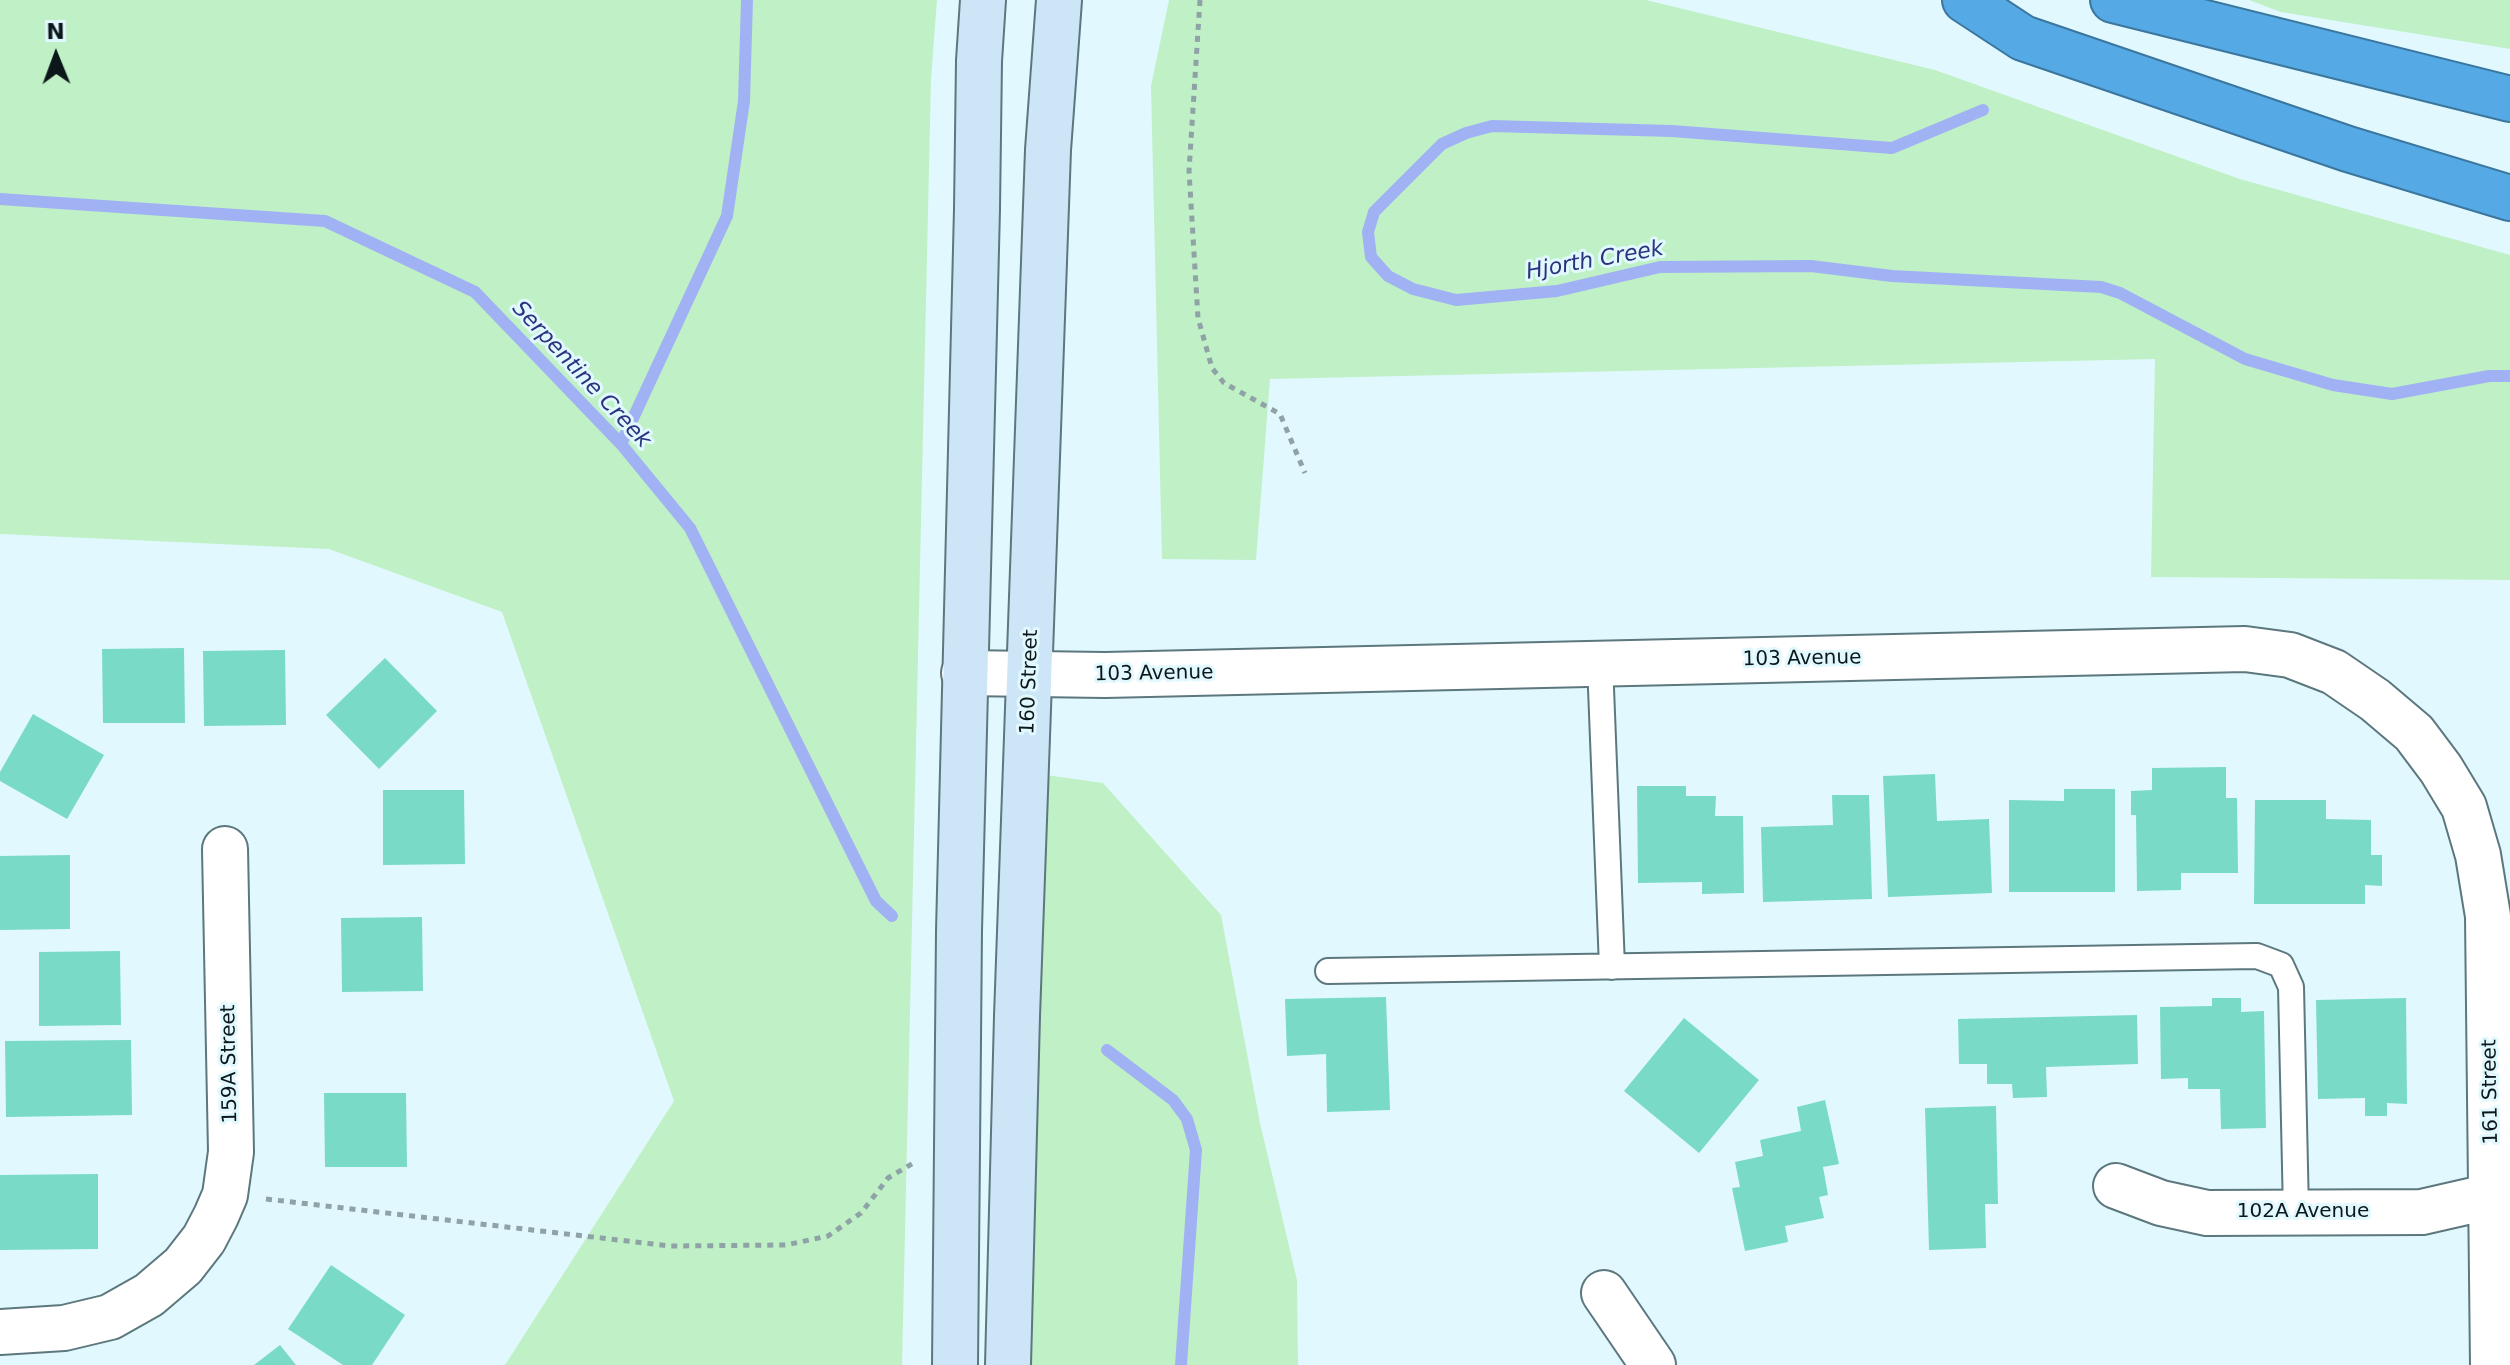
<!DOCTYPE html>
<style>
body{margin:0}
#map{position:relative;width:2510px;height:1365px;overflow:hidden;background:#e1f9fe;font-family:"DejaVu Sans",sans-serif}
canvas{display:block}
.north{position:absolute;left:16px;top:16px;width:80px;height:80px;-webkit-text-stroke:6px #e1f9fe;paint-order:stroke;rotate:359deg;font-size:22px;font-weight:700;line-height:32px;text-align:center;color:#0c1719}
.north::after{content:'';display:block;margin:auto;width:28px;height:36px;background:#0c1719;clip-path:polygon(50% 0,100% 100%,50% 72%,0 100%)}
</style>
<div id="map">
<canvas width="2510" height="1365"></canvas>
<div class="north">N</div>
</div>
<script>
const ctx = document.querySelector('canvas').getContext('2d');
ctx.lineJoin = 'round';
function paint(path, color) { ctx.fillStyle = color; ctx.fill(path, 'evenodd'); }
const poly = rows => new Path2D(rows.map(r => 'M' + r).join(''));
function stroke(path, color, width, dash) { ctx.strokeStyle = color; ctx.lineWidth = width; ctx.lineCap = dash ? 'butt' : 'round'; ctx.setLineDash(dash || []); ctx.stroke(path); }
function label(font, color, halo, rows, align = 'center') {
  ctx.font = font + ' "DejaVu Sans",sans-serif'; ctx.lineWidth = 6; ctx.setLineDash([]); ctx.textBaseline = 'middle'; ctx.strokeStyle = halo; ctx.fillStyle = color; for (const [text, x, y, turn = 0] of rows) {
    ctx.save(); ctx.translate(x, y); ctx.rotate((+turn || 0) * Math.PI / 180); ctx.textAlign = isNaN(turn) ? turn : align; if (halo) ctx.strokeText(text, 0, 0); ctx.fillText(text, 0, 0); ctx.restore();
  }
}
const green = poly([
 [0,0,937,0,931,79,902,1365,505,1365,674,1101,502,612,329,549,0,534],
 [1169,0,1646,0,1935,70,2240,179,2510,255,2510,580,2151,577,2155,359,1270,379,1256,560,1162,559,1151,86],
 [2249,0,2510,0,2510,49,2281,12],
 [1039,774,1103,783,1221,915,1260,1123,1297,1280,1298,1365,1032,1365]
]);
const stream = poly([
 [1983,110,1892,148,1672,131,1492,126,1466,133,1442,144,1374,212,1368,232,1371,257,1388,276,1413,289,1456,300,1557,291,1660,267,1811,266,1892,276,2101,287,2120,293,2245,359,2333,385,2392,394,2489,376,2510,376],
 [0,199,325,221,475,292,621,444,690,528,876,901,892,916],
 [621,444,727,216,744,101,747,0],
 [1107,1050,1173,1100,1187,1119,1196,1150,1181,1365]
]);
const building = poly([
 [184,648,185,723,103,723,102,649],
 [285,650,286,725,204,726,203,651],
 [385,658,437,711,379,769,326,715],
 [33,714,104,755,67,819,0,781,0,772],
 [2226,767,2226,798,2237,798,2238,873,2181,873,2181,890,2137,891,2136,815,2131,815,2131,791,2152,790,2152,768],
 [1935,774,1937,821,1989,819,1992,893,1888,897,1883,776],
 [1637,786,1686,786,1686,796,1716,796,1715,816,1743,816,1744,893,1702,894,1702,882,1638,883],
 [2064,789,2115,789,2115,892,2009,892,2009,800,2064,801],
 [383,790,464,790,465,864,383,865],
 [1832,795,1869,795,1872,899,1763,902,1761,827,1833,825],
 [2255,800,2326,800,2326,819,2371,820,2371,855,2382,855,2382,886,2365,885,2365,904,2254,904],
 [70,855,70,929,0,930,0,856],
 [422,917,423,991,342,992,341,918],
 [120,951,121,1025,39,1026,39,952],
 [1386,997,1390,1110,1327,1112,1326,1054,1287,1056,1285,999],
 [2212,998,2241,998,2241,1012,2264,1011,2266,1128,2221,1129,2220,1089,2188,1089,2188,1078,2161,1079,2160,1007,2212,1006],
 [2406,998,2407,1104,2387,1103,2387,1116,2365,1116,2365,1098,2318,1099,2316,1000],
 [2137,1015,2138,1064,2046,1067,2047,1097,2013,1098,2012,1084,1987,1084,1987,1064,1959,1064,1958,1019],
 [1684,1018,1759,1080,1699,1153,1624,1091],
 [131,1040,132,1115,6,1117,5,1041],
 [324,1093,406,1093,407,1167,325,1167],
 [1825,1100,1839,1164,1823,1167,1828,1195,1819,1197,1824,1218,1785,1226,1788,1242,1745,1251,1732,1188,1740,1187,1735,1162,1763,1156,1760,1140,1801,1131,1797,1107],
 [1996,1106,1998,1204,1985,1204,1986,1248,1929,1250,1925,1108],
 [98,1174,98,1249,0,1250,0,1175],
 [331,1265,405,1315,372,1365,343,1365,288,1329],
 [280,1345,296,1365,254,1365]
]);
const path = poly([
 [1200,0,1189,171,1198,318,1212,368,1224,383,1280,414,1305,473],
 [266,1199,670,1246,786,1245,828,1236,861,1213,888,1178,915,1162]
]);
const service = poly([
 [1600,663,1612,967],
 [1328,971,2257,956,2281,965,2291,987,2296,1212]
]);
const minor = poly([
 [964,673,1105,675,2245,649,2290,655,2334,672,2375,700,2414,733,2441,769,2464,807,2478,855,2488,916,2493,1365],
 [2116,1186,2161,1203,2207,1213,2422,1212,2492,1196],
 [1604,1293,1653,1365],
 [0,1332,64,1328,110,1317,149,1295,183,1266,204,1239,216,1216,225,1195,231,1152,225,849]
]);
const secondary = poly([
 [955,1365,959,931,977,209,979,61,983,0],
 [1008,1365,1017,1016,1048,150,1059,0]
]);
const motorway = poly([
 [1965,0,2023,38,2348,149,2510,198],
 [2113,0,2510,99]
]);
const streetNames = [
 ["103 Avenue",1802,659,-1],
 ["103 Avenue",1154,674,-1],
 ["160 Street",1030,682,-88],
 ["159A Street",230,1064,-91],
 ["161 Street",2491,1092,-91],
 ["102A Avenue",2303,1212]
];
const waterNames = [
 ["Hjorth Creek",1595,261,-10],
 ["Serpentine Creek",581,375,47]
];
paint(green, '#c0f0c6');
stroke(stream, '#a1b2f4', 12);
paint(building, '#79dac7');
stroke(service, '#5c777d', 28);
stroke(minor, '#5c777d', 48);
stroke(secondary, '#5c777d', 48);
stroke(motorway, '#3b769e', 48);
stroke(path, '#8fa2a6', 5, [6, 6]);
stroke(service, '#fff', 24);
stroke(minor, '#fff', 44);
stroke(secondary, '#cce5f7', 44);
stroke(motorway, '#55a9e5', 44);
label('20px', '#0c1719', '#e1f9fe', streetNames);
label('italic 22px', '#2a337e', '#e1f9fe', waterNames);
</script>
